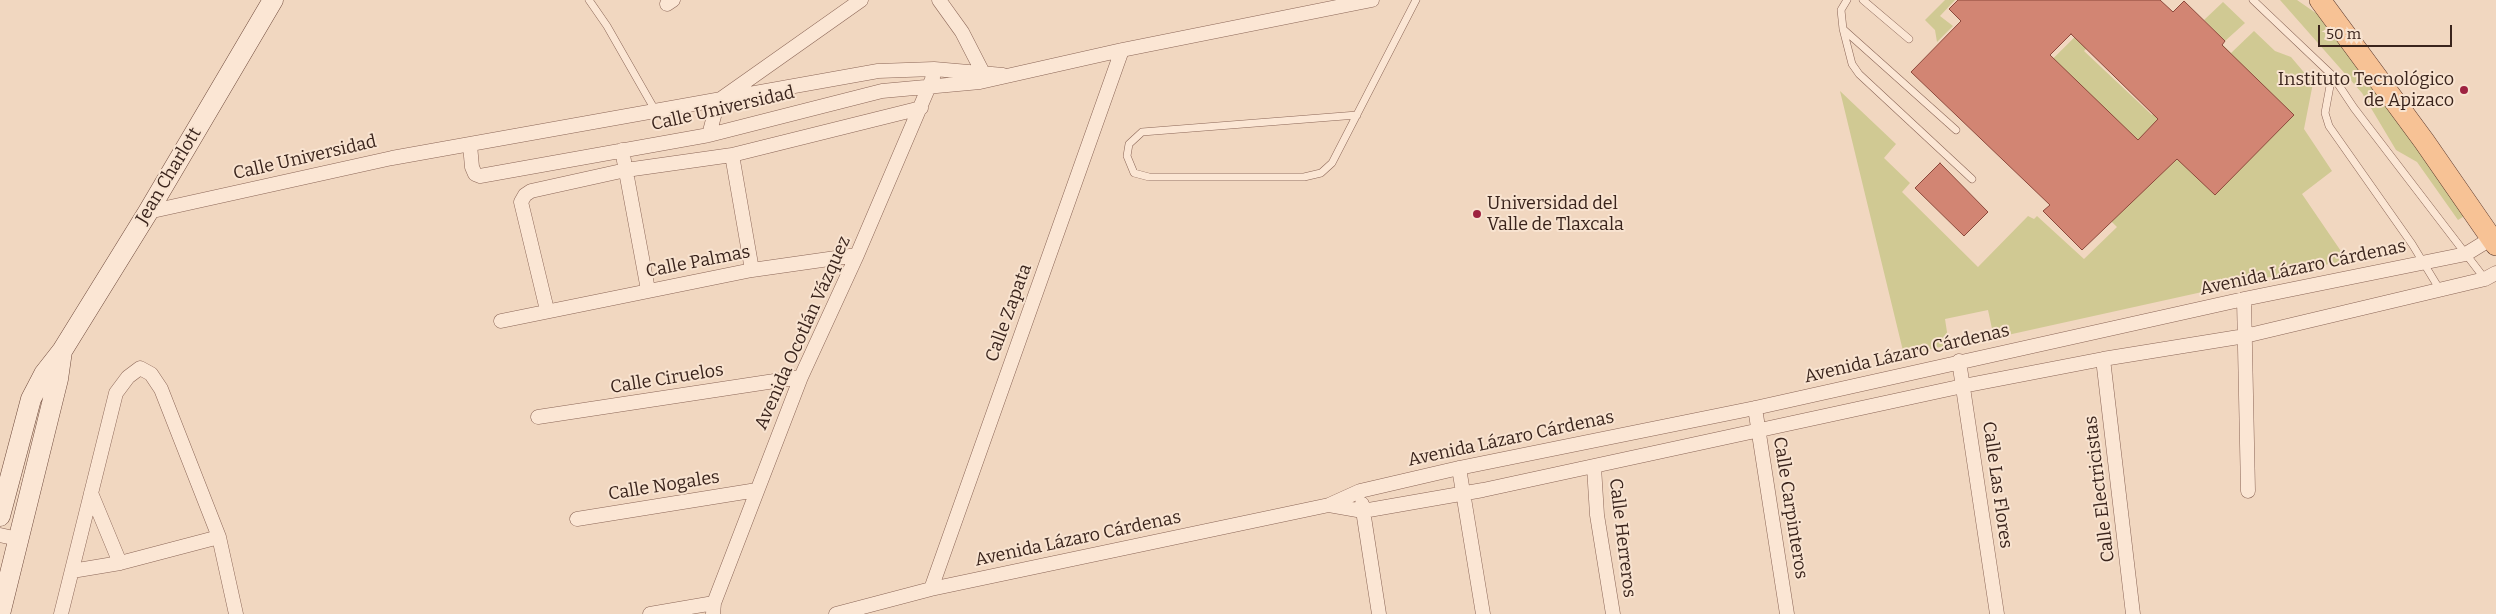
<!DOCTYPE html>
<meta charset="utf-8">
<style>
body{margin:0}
#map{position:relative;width:2496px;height:614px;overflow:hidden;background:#f1d7c0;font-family:Bitter,serif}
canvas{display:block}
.scale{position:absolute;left:2318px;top:25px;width:134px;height:22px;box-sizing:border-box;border:2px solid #3a241c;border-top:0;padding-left:6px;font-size:15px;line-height:18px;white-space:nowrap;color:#3a241c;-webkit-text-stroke:4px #f8e3d0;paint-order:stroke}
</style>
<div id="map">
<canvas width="2496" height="614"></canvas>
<div class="scale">50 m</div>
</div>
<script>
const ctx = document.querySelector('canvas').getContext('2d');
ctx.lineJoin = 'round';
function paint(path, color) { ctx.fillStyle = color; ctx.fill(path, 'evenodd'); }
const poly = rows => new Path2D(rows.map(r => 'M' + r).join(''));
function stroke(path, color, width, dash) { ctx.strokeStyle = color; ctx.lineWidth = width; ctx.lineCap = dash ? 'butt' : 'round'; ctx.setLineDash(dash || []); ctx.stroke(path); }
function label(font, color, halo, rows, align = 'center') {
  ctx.font = font + ' Bitter,serif'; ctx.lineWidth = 4; ctx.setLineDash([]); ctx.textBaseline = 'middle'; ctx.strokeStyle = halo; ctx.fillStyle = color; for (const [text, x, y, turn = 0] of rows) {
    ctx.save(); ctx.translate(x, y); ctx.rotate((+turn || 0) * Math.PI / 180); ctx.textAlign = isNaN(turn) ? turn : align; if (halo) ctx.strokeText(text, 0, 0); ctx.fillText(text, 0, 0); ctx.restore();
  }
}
const green = poly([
 [1945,0,1955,0,1940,16,1953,26,1937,42,1935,30,1925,20],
 [2280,0,2297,0,2323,18,2466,215,2458,220,2417,162,2396,150,2362,93],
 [2223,2,2245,23,2225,41,2204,20],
 [2101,11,2113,22,2084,51,2152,115,2222,44,2231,53,2254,31,2275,51,2291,57,2313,83,2304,129,2332,171,2302,194,2347,260,1994,338,1988,310,1945,319,1949,345,1904,355,1840,91,1896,144,1884,158,1910,183,1902,192,1978,267,2028,216,2034,219,2037,216,2084,259,2117,227,2009,121,1977,134]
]);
const building = poly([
 [1958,0,2160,0,2173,12,2184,1,2225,41,2222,45,2294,115,2215,195,2177,159,2082,250,2043,211,2050,205,1911,72,1961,21,1949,9,1958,0],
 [2071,34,2158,119,2138,140,2050,55,2071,34],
 [1940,163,1988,212,1964,236,1915,188,1940,163]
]);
const lane = poly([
 [589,0,607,26,655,110],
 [1847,0,1841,10,1843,29,1956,130],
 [1863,0,1909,39],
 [2253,0,2332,75,2354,108,2485,279],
 [1843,29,1852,64,1859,74,1972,179],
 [2332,75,2325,113,2329,126,2412,244,2440,290],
 [1357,115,1142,132,1129,144,1127,156,1134,173,1149,177,1304,177,1321,173,1332,163,1416,0]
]);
const street = poly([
 [939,0,962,32,982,71,981,77],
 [667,4,673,0],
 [709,135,718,101,861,0],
 [470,145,472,167,475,174,480,176,709,135,882,91,980,82,1122,50,1372,0],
 [622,150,648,290],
 [732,155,752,270],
 [148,212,392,158,878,71,934,69,1003,75],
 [2244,299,2248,491],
 [547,310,521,202,525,195,531,191,626,170,732,155,921,108],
 [501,321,752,270,857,255],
 [2103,359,2133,614],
 [1959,361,1997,614],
 [1755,408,1787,614],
 [538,417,801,377],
 [1594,467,1597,515,1613,614],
 [1459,468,1483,614],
 [91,493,120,563],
 [1362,504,1379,614],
 [1329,505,1363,511,1483,490,1963,386,2103,359,2245,336,2485,279,2496,273],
 [577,519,757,490],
 [0,535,18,539],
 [72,571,120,563,219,537],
 [931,589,1122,50],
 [61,614,116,393,128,377,140,368,151,374,161,389,219,537,236,614],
 [650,614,714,603],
 [713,614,714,603,801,377,857,255,933,77],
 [836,614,931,589,1329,505,1360,491,1459,468,1755,408,2244,299,2466,254,2492,238]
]);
const secondary = poly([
 [0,516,31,399,44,374,62,351,148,212,273,0],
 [0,614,58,379,62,351]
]);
const primary = poly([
 [2320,0,2424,141,2496,245]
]);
const markers = [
 [2464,90,5,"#9e2240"],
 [1477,214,5,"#9e2240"]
];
const poiNames = [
 ["Instituto Tecnológico",2454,80],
 ["de Apizaco",2454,101],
 ["Universidad del",1487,204,"left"],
 ["Valle de Tlaxcala",1487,225,"left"]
];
const streetNames = [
 ["Calle Universidad",723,109,-13],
 ["Calle Universidad",305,158,-13],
 ["Jean Charlott",169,176,-59],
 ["Calle Palmas",698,262,-11],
 ["Avenida Lázaro Cárdenas",2303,268,-12],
 ["Calle Zapata",1009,313,-70],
 ["Avenida Ocotlán Vázquez",803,333,-66],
 ["Avenida Lázaro Cárdenas",1907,354,-13],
 ["Calle Ciruelos",667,379,-9],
 ["Avenida Lázaro Cárdenas",1511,439,-12],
 ["Calle Las Flores",1997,485,82],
 ["Calle Nogales",664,486,-9],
 ["Calle Electricistas",2100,489,-97],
 ["Calle Carpinteros",1790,508,81],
 ["Calle Herreros",1622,538,83],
 ["Avenida Lázaro Cárdenas",1078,539,-12]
];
paint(green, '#d0c993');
paint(building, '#d28573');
stroke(building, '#8c483b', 1);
stroke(lane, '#8b6657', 8);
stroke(street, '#8b6657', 15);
stroke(secondary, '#6d483a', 21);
stroke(primary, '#58362b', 22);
stroke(lane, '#fbe6d4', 7);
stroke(street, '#fbe6d4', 14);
stroke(secondary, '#fbe6d4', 20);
stroke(primary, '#f7c295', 21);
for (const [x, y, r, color] of markers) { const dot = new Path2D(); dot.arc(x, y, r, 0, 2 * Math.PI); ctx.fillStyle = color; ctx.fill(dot); stroke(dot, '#f8e3d0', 2); }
label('18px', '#3a241c', '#f8e3d0', poiNames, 'right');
label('18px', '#3a241c', '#f8e3d0', streetNames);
</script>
